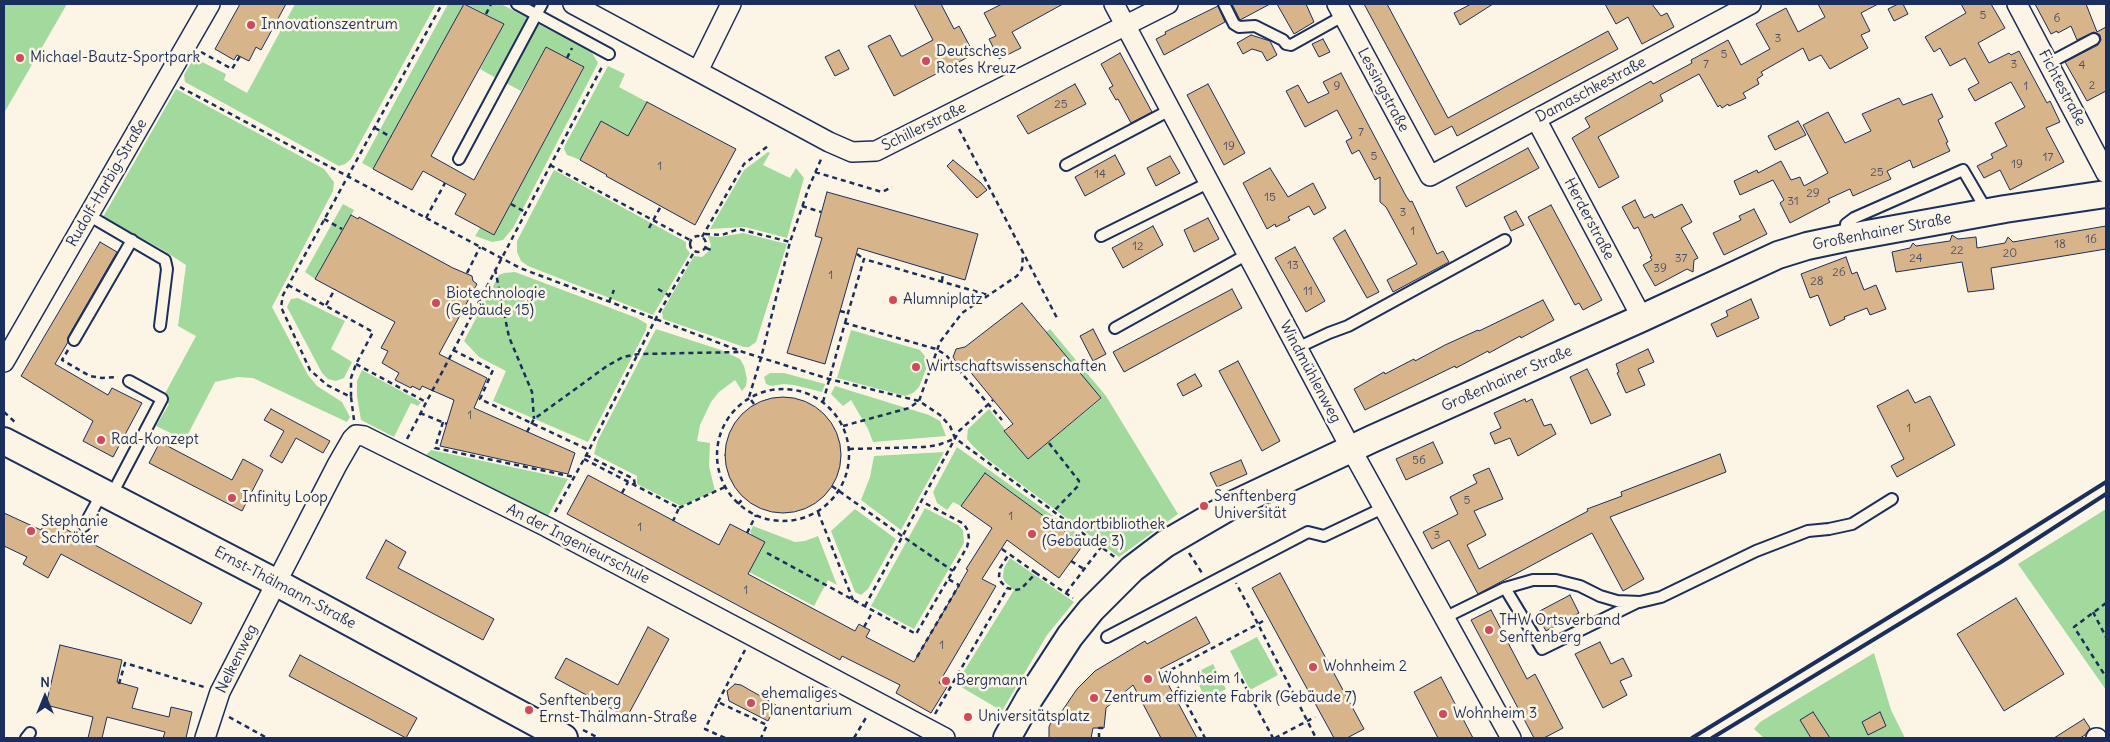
<!DOCTYPE html>
<meta charset="utf-8">
<style>
body{margin:0}
#map{position:relative;width:2110px;height:742px;overflow:hidden;background:#fcf5e5;font-family:Delius,sans-serif}
canvas{display:block}
.frame{position:absolute;inset:0;border:5px solid #1b2f5e;pointer-events:none}
.north{position:absolute;left:20px;top:672px;width:50px;height:50px;-webkit-text-stroke:4px #fcf5e5;paint-order:stroke;rotate:0deg;font-size:14px;font-weight:700;line-height:20px;text-align:center;color:#1b2f5e}
.north::after{content:'';display:block;margin:auto;width:18px;height:22px;background:#1b2f5e;clip-path:polygon(50% 0,100% 100%,50% 72%,0 100%)}
</style>
<div id="map">
<canvas width="2110" height="742"></canvas>
<div class="frame"></div>
<div class="north">N</div>
</div>
<script>
const ctx = document.querySelector('canvas').getContext('2d');
ctx.lineJoin = 'round';
function paint(path, color) { ctx.fillStyle = color; ctx.fill(path, 'evenodd'); }
const poly = rows => new Path2D(rows.map(r => 'M' + r).join(''));
function stroke(path, color, width, dash) { ctx.strokeStyle = color; ctx.lineWidth = width; ctx.lineCap = dash ? 'butt' : 'round'; ctx.setLineDash(dash || []); ctx.stroke(path); }
function label(font, color, halo, rows, align = 'center') {
  ctx.font = font + ' Delius,sans-serif'; ctx.lineWidth = 5; ctx.setLineDash([]); ctx.textBaseline = 'middle'; ctx.strokeStyle = halo; ctx.fillStyle = color; for (const [text, x, y, turn = 0] of rows) {
    ctx.save(); ctx.translate(x, y); ctx.rotate((+turn || 0) * Math.PI / 180); ctx.textAlign = isNaN(turn) ? turn : align; if (halo) ctx.strokeText(text, 0, 0); ctx.fillText(text, 0, 0); ctx.restore();
  }
}
const green = poly([
 [4,4,67,4,4,113],
 [295,4,436,4,351,159,345,164,339,166,185,82,184,75,194,58,226,74,224,80,247,93],
 [448,4,464,4,373,169,362,163],
 [466,4,501,4,528,18,496,78,480,69,504,24],
 [538,24,591,51,598,63,513,228,503,240,492,242,475,236,480,228,494,235,584,68,546,47,521,91,506,83],
 [608,66,625,74,619,87,647,102,628,136,601,121,580,160,573,157,567,155,564,149,565,145],
 [176,89,324,169,334,182,333,191,272,307,308,375,317,386,342,402,350,417,347,422,253,378,238,377,215,382,185,440,156,426,169,404,162,399,196,336,178,326,186,265,163,250,103,217],
 [768,152,770,153,763,165,790,178,796,168,804,178,787,238,745,227,710,229,744,170],
 [554,170,686,242,686,248,690,253,653,315,528,266,521,261,517,252,517,241],
 [343,204,354,210,315,279,305,272],
 [743,233,787,244,756,342,749,347,744,347,663,319,662,312,694,256,702,257,709,251,711,245,708,236,720,237],
 [515,272,637,318,647,324,646,330,588,442,493,401,506,371,479,357,464,341,499,275,504,273],
 [298,298,345,321,331,349,352,362,344,378,336,381,328,379,322,373,287,307,291,299],
 [656,329,721,350,740,359,744,366,747,379,746,386,742,391,735,380,719,392,711,402,700,425,697,441,710,443,709,466,715,491,681,506,637,484,637,476,594,454,598,440],
 [1050,329,1106,396,1178,514,1119,557,987,459,972,445,967,439,968,429,989,409,1028,459,1101,399,1046,332],
 [851,330,920,350,927,359,928,364,919,387,913,393,905,396,837,378],
 [362,370,421,402,418,406,411,403,394,437,361,420,357,396,357,381],
 [770,373,784,373,825,384,822,392,794,385,783,384,772,386,766,384,764,377],
 [835,386,929,415,940,421,946,436,873,442,868,429,851,400,843,406,831,394],
 [957,447,1088,541,1083,545,985,473,961,506,953,502,947,510,937,503,933,492],
 [431,450,568,479,547,518,426,455],
 [944,452,901,530,861,500,870,477,874,456],
 [925,508,958,525,963,530,964,543,914,629,871,606],
 [855,509,896,539,868,589,861,595,855,592,831,531],
 [2106,509,2106,690,2018,564],
 [753,526,795,542,805,541,818,536,837,585,828,580,814,606,749,572,765,542,752,535,750,532],
 [1010,558,1074,602,1047,635,1002,711,956,684,1014,590,1004,581,1003,576,1004,568],
 [1257,637,1278,675,1250,690,1230,651],
 [1874,653,1891,710,1905,738,1764,738,1754,729,1760,722],
 [1213,664,1226,689,1206,699,1193,674]
]);
const building = poly([
 [240,4,286,4,261,50,256,47,249,61,237,55,234,60,215,49,240,4],
 [464,4,504,24,431,156,474,180,546,47,584,67,494,235,455,214,466,194,445,183,423,171,412,190,373,169,464,4],
 [914,4,941,4,954,29,959,26,974,54,894,96,868,46,890,35,901,56,903,56,933,40,914,4],
 [1002,4,1063,4,1012,32,1021,48,999,59,989,39,996,36,984,13,1002,4],
 [1232,4,1270,4,1240,20,1232,4],
 [1277,4,1306,4,1314,22,1294,34,1277,4],
 [1364,4,1387,4,1448,118,1608,31,1618,49,1457,136,1452,126,1435,135,1364,4],
 [1471,4,1493,4,1460,25,1454,13,1471,4],
 [1605,4,1652,4,1661,16,1667,13,1674,27,1642,44,1628,17,1616,24,1605,4],
 [1818,4,1878,4,1861,13,1870,31,1861,35,1868,48,1830,69,1821,55,1809,61,1803,48,1761,72,1763,75,1757,79,1759,84,1743,93,1746,98,1729,106,1728,104,1722,108,1720,105,1718,107,1699,74,1660,95,1663,101,1598,137,1619,177,1599,188,1572,138,1590,127,1585,118,1651,81,1653,84,1692,63,1691,60,1728,40,1741,65,1770,49,1756,24,1786,8,1798,32,1825,17,1818,4],
 [1898,4,1903,4,1908,14,1894,21,1888,9,1898,4],
 [1961,4,1991,4,2005,28,1978,43,1989,63,2009,53,2011,55,2019,51,2047,103,2050,101,2060,122,2046,128,2064,162,2010,190,2000,170,1984,178,1977,166,1993,158,1991,154,2007,146,1995,123,2025,107,2011,82,1975,101,1968,89,1979,83,1965,58,1950,66,1940,48,1934,52,1925,37,1966,13,1961,4],
 [2035,4,2086,4,2097,32,2106,27,2106,91,2087,101,2065,62,2098,45,2101,40,2100,35,2094,32,2077,40,2071,26,2058,33,2057,31,2051,34,2035,4],
 [1218,6,1225,22,1164,55,1156,39,1166,34,1165,32,1218,6],
 [1251,35,1270,41,1277,55,1267,61,1262,52,1252,49,1243,54,1237,43,1251,35],
 [1323,39,1330,52,1319,57,1312,44,1323,39],
 [839,50,849,69,835,76,825,57,839,50],
 [1120,53,1152,112,1131,123,1118,99,1116,100,1109,88,1113,86,1101,64,1120,53],
 [1341,73,1406,196,1410,202,1412,201,1437,254,1443,251,1449,262,1393,292,1387,280,1417,264,1386,207,1380,202,1380,177,1375,180,1359,150,1352,154,1346,141,1352,138,1337,110,1305,127,1286,91,1298,85,1308,103,1329,93,1323,82,1341,73],
 [1075,84,1086,104,1028,134,1017,116,1075,84],
 [1208,84,1245,153,1224,165,1187,95,1208,84],
 [1932,94,1943,117,1938,120,1948,142,1946,143,1950,151,1913,168,1910,160,1887,171,1891,179,1853,196,1850,189,1828,199,1830,202,1790,223,1780,203,1784,200,1773,180,1740,195,1734,181,1757,170,1758,173,1781,161,1791,180,1800,177,1804,186,1828,173,1803,125,1828,112,1845,143,1871,131,1862,114,1899,98,1903,105,1932,94],
 [647,102,736,149,695,225,606,176,607,175,580,160,601,121,628,136,647,102],
 [1798,121,1806,135,1775,150,1768,136,1798,121],
 [1528,148,1539,168,1466,207,1456,187,1528,148],
 [1115,155,1125,174,1085,196,1075,177,1115,155],
 [1170,156,1180,173,1156,186,1147,168,1170,156],
 [953,160,981,183,987,190,977,198,947,166,953,160],
 [1270,168,1288,197,1313,183,1326,208,1314,215,1309,206,1288,217,1290,220,1276,227,1275,224,1267,229,1243,183,1270,168],
 [827,192,978,234,965,280,858,248,825,364,787,353,822,238,815,236,827,192],
 [1635,200,1644,218,1652,214,1654,218,1682,204,1692,222,1681,228,1698,258,1694,260,1693,272,1687,269,1655,286,1643,265,1652,260,1650,257,1652,256,1638,227,1634,229,1622,207,1635,200],
 [1551,205,1602,300,1583,310,1579,303,1575,305,1528,217,1551,205],
 [1754,209,1767,234,1724,255,1713,233,1741,220,1739,216,1754,209],
 [1516,211,1524,225,1511,231,1504,217,1516,211],
 [351,215,358,219,359,217,453,268,472,276,473,281,477,284,439,354,487,378,474,408,575,453,568,474,440,446,454,400,422,386,420,390,412,386,411,388,395,380,399,373,382,363,388,351,381,348,395,322,315,279,351,215],
 [1208,218,1219,239,1194,252,1184,230,1208,218],
 [1153,226,1163,245,1123,268,1112,248,1153,226],
 [2106,226,2106,249,1991,268,1994,289,1968,292,1962,262,1896,272,1892,252,1910,248,1913,243,1916,246,1950,241,1952,235,1958,239,1976,237,1977,248,2005,243,2008,237,2013,242,2106,226],
 [1345,230,1379,292,1367,298,1333,238,1345,230],
 [100,242,117,252,68,337,68,342,55,364,108,395,112,388,142,403,113,457,83,441,93,421,21,376,100,242],
 [1295,247,1325,301,1306,312,1275,258,1295,247],
 [1846,257,1852,274,1857,272,1864,290,1876,285,1886,309,1870,315,1867,308,1844,317,1845,319,1830,326,1818,295,1810,298,1801,274,1846,257],
 [1232,289,1242,308,1124,372,1113,352,1232,289],
 [1751,299,1759,318,1717,337,1711,324,1728,316,1726,311,1751,299],
 [1543,300,1554,320,1521,338,1520,336,1489,353,1488,351,1456,368,1455,366,1365,410,1354,389,1384,372,1385,374,1414,359,1415,361,1445,345,1478,330,1479,331,1543,300],
 [1022,303,1101,398,1028,459,1004,431,1013,424,963,363,956,362,953,357,956,349,965,347,1022,303],
 [1093,329,1106,354,1093,361,1080,336,1093,329],
 [1648,349,1654,362,1638,369,1645,385,1626,393,1617,373,1619,372,1616,364,1648,349],
 [1238,361,1280,441,1262,451,1219,371,1238,361],
 [1587,369,1611,415,1591,424,1570,377,1587,369],
 [1195,374,1202,386,1183,396,1177,384,1195,374],
 [1908,390,1915,403,1930,396,1955,445,1897,477,1891,466,1904,459,1877,406,1908,390],
 '725 455a58 58 0 1 1 116 0a58 58 0 1 1-116 0Z',
 [1525,399,1526,402,1532,399,1544,426,1551,424,1556,434,1518,456,1510,438,1495,444,1490,433,1501,428,1494,413,1525,399],
 [271,409,330,441,323,453,296,438,282,463,270,456,284,431,264,420,271,409],
 [160,442,232,480,243,459,263,470,242,511,149,463,160,442],
 [1433,442,1443,463,1406,480,1396,459,1433,442],
 [1720,454,1726,472,1610,517,1644,579,1623,591,1592,533,1478,594,1449,540,1432,549,1423,532,1458,514,1450,497,1477,483,1473,475,1489,468,1503,499,1474,511,1486,535,1467,545,1479,569,1588,511,1587,509,1622,496,1621,492,1720,454],
 [1241,460,1247,474,1217,487,1210,473,1241,460],
 [985,473,1083,545,1059,578,1007,540,982,579,996,586,939,683,947,687,931,713,896,693,900,685,842,656,840,660,567,514,588,475,719,545,730,524,765,542,748,574,855,631,859,624,864,627,870,630,866,637,914,662,968,570,966,569,992,528,961,506,985,473],
 [4,513,41,530,47,519,202,603,191,624,61,554,48,578,23,564,27,557,4,546,4,513],
 [386,540,406,552,398,568,494,619,483,640,366,578,386,540],
 [1280,573,1364,729,1347,738,1334,738,1252,588,1280,573],
 [1570,595,1579,613,1546,631,1536,613,1570,595],
 [2016,598,2064,674,2004,711,1957,634,2016,598],
 [1491,610,1527,679,1535,674,1563,728,1544,738,1534,738,1471,620,1491,610],
 [1196,617,1210,643,1160,669,1197,738,1161,738,1133,685,1106,708,1104,728,1093,728,1091,738,1049,738,1049,727,1053,717,1062,711,1077,689,1095,671,1145,641,1147,644,1196,617],
 [648,627,669,639,627,717,555,678,566,658,618,685,648,627],
 [1600,642,1611,664,1623,658,1632,676,1620,681,1627,695,1603,708,1575,654,1600,642],
 [60,645,122,660,117,682,138,688,132,708,169,717,171,707,192,712,186,738,163,738,165,732,107,717,102,738,88,738,93,717,46,705,60,645],
 [300,655,417,718,406,738,289,676,300,655],
 [1441,677,1473,738,1438,738,1414,692,1441,677],
 [735,684,741,685,776,705,768,721,729,701,727,691,735,684],
 [1813,712,1830,738,1811,738,1800,720,1813,712],
 [1880,712,1886,726,1868,735,1862,722,1880,712],
 [2084,719,2090,728,2085,735,2080,738,2054,738,2084,719]
]);
const path = poly([
 [486,14,491,4],
 [201,52,232,69,240,56],
 [567,58,572,48],
 [180,87,520,268,743,352,829,379,919,401,940,415,950,426,955,438,1116,558],
 [375,128,391,137],
 [959,129,1058,320],
 [550,165,690,240],
 [815,172,882,192,892,187],
 [511,204,525,212],
 [802,206,821,212],
 [426,218,445,183],
 [324,219,342,229],
 [649,228,661,206],
 [705,234,722,235,739,229,790,242],
 '690 244a8 8 0 1 1 16 0a8 8 0 1 1-16 0Z',
 [702,237,744,164,768,146],
 [706,248,713,251],
 [857,254,864,259],
 [495,269,509,337,532,392,534,419],
 [467,273,480,247],
 [942,281,943,273],
 [288,285,373,332,356,364,351,378,351,397],
 [658,289,670,296],
 [609,302,614,290],
 [326,305,335,289],
 [840,311,848,313],
 [845,323,864,259,988,295],
 [68,350,62,360,90,376,102,378,118,377],
 [453,350,493,370,480,399,589,450,655,320,694,252],
 [356,364,426,402],
 '717 455a66 66 0 1 1 132 0a66 66 0 1 1-132 0Z',
 [823,402,845,323,936,349,946,355,1002,420],
 [754,404,749,397,761,358,790,242,809,187,822,157],
 [4,412,16,423],
 [420,413,447,424],
 [354,420,351,397,327,385,310,370,281,307,283,295,442,4],
 [443,422,435,448,574,477],
 [843,426,909,408,919,401,940,342,962,313,1017,276,1022,269,1023,253],
 [527,432,534,419,607,366,623,357,639,354,742,352],
 [407,439,603,65],
 [1049,443,1079,481,1078,486,1053,512],
 [849,449,924,447,938,445,954,439],
 [586,455,634,479,635,486],
 [584,459,679,508,673,521],
 [832,486,902,536,953,571],
 [622,493,628,482],
 [738,504,744,498],
 [679,508,725,487],
 [555,512,589,450],
 [818,512,853,600],
 [747,533,756,515],
 [1002,549,1009,554],
 [767,553,916,634,967,547,969,539,968,531,964,524,921,501],
 [1189,553,1202,573],
 [1071,561,1084,569],
 [1036,573,1009,554,1000,568,999,576,1001,582,1007,588,1015,590,1021,589,1036,573,1073,598],
 [1066,593,1101,547],
 [2106,603,2074,627,2106,677],
 [865,606,959,431,993,400],
 [2093,612,2106,637],
 [1263,621,1258,624,1316,738],
 [864,627,873,611],
 [917,657,959,585,948,579],
 [1169,671,1205,738],
 [1237,671,1273,738],
 [1163,674,1258,624,1236,583],
 [119,684,125,663,204,687],
 [718,702,745,650],
 [935,714,1007,589],
 [229,717,267,738],
 [583,730,599,738],
 [725,738,705,729,718,702,767,725,761,738],
 [854,738,867,716],
 [1099,738,1099,728,1104,728],
 [1275,738,1315,717]
]);
const service = poly([
 [517,4,609,54],
 [1224,4,1234,24,1239,27,1255,26,1283,40,1286,44,1291,45,1343,16],
 [2049,63,2094,39],
 [459,159,542,4],
 [1066,165,1170,110],
 [88,215,165,260,167,269,160,326],
 [1101,236,1208,183],
 [1845,238,1846,224,1854,218,1963,170,1987,211],
 [1115,328,1246,255],
 [74,340,132,240],
 [1297,348,1329,333,1348,326,1505,240],
 [111,496,162,399,129,381],
 [84,526,102,493],
 [1505,588,1542,649,1638,602],
 [1444,618,1505,588,1533,580,1556,580,1580,586,1600,596,1617,601,1640,602,1661,597,1756,551,1808,531,1829,529,1852,524,1892,499],
 [1107,637,1308,532,1324,536,1383,508],
 [26,738,30,733]
]);
const minor = poly([
 [573,4,829,142,852,152,876,151,1168,4],
 [1114,4,1356,458,1511,738],
 [1337,4,1430,176,1751,4],
 [2017,4,2106,173],
 [698,71,731,4],
 [1536,119,1642,318],
 [4,362,210,4],
 [205,738,220,692,337,465,352,439,356,435,364,436,547,527,945,738],
 [2096,738,2097,738]
]);
const secondary = poly([
 [4,441,277,583,564,738],
 [1007,738,1029,699,1070,636,1091,610,1132,569,1165,544,1232,505,1372,439,1642,318,1778,255,1807,246,1845,238,2005,209,2106,194]
]);
const rail = poly([
 [1692,738,1987,557,2106,482],
 [1712,738,2001,562,2106,494]
]);
const markers = [
 [251,25,5,"#d1495b"],
 [20,58,5,"#d1495b"],
 [926,61,5,"#d1495b"],
 [893,300,5,"#d1495b"],
 [436,303,5,"#d1495b"],
 [916,367,5,"#d1495b"],
 [101,440,5,"#d1495b"],
 [232,498,5,"#d1495b"],
 [1204,506,5,"#d1495b"],
 [31,531,5,"#d1495b"],
 [1032,534,5,"#d1495b"],
 [1489,630,5,"#d1495b"],
 [1313,667,5,"#d1495b"],
 [1148,679,5,"#d1495b"],
 [946,681,5,"#d1495b"],
 [1094,698,5,"#d1495b"],
 [751,703,5,"#d1495b"],
 [529,710,5,"#d1495b"],
 [1443,714,5,"#d1495b"],
 [968,717,5,"#d1495b"]
];
const numberNames = [
 ["5",1983,16],
 ["6",2057,19],
 ["3",1778,39],
 ["5",1724,55],
 ["7",1706,65],
 ["3",2014,65],
 ["4",2082,66],
 ["2",2092,86],
 ["9",1337,87],
 ["1",2026,87],
 ["25",1061,105],
 ["7",1361,133],
 ["19",1229,147],
 ["5",1374,157],
 ["17",2048,158],
 ["19",2017,165],
 ["1",660,167],
 ["25",1877,173],
 ["14",1100,175],
 ["29",1813,194],
 ["15",1270,198],
 ["31",1793,202],
 ["3",1403,213],
 ["1",1413,232],
 ["16",2091,240],
 ["18",2060,245],
 ["12",1138,247],
 ["22",1957,251],
 ["20",2010,254],
 ["37",1681,259],
 ["24",1916,259],
 ["13",1293,266],
 ["39",1660,269],
 ["26",1839,273],
 ["1",831,276],
 ["28",1817,282],
 ["11",1308,292],
 ["1",470,416],
 ["1",1909,429],
 ["56",1419,461],
 ["5",1467,501],
 ["1",1011,517],
 ["1",640,528],
 ["3",1437,536],
 ["1",746,591],
 ["1",942,646]
];
const poiNames = [
 ["Innovationszentrum",261,25],
 ["Deutsches",936,52],
 ["Rotes Kreuz",936,69],
 ["Michael-Bautz-Sportpark",30,58],
 ["Biotechnologie",446,294],
 ["(Gebäude 15)",446,311],
 ["Alumniplatz",903,300],
 ["Wirtschaftswissenschaften",926,367],
 ["Rad-Konzept",111,440],
 ["Senftenberg",1214,497],
 ["Universität",1214,514],
 ["Infinity Loop",242,498],
 ["Stephanie",41,522],
 ["Schröter",41,539],
 ["Standortbibliothek",1042,525],
 ["(Gebäude 3)",1042,542],
 ["THW Ortsverband",1499,621],
 ["Senftenberg",1499,638],
 ["Wohnheim 2",1323,667],
 ["Wohnheim 1",1158,679],
 ["Bergmann",956,681],
 ["ehemaliges",761,694],
 ["Planentarium",761,711],
 ["Zentrum effiziente Fabrik (Gebäude 7)",1104,698],
 ["Senftenberg",539,701],
 ["Ernst-Thälmann-Straße",539,718],
 ["Wohnheim 3",1453,714],
 ["Universitätsplatz",978,717]
];
const streetNames = [
 ["Fichtestraße",2062,88,62],
 ["Lessingstraße",1383,90,62],
 ["Damaschkestraße",1591,90,-28],
 ["Schillerstraße",924,127,-26],
 ["Rudolf-Harbig-Straße",107,183,-60],
 ["Herderstraße",1589,219,62],
 ["Großenhainer Straße",1882,232,-11],
 ["Windmühlenweg",1310,372,62],
 ["Großenhainer Straße",1507,379,-24],
 ["An der Ingenieurschule",578,544,27],
 ["Ernst-Thälmann-Straße",285,588,28],
 ["Nelkenweg",237,659,-64]
];
paint(green, '#a2d99d');
paint(building, '#d8b48a');
stroke(building, '#1b2f5e', 1);
stroke(service, '#1b2f5e', 14);
stroke(minor, '#1b2f5e', 22);
stroke(secondary, '#1b2f5e', 30);
stroke(path, '#1b2f5e', 2.5, [5, 4]);
stroke(service, '#fcf5e5', 10);
stroke(minor, '#fcf5e5', 19);
stroke(secondary, '#fcf5e5', 26);
stroke(rail, '#1b2f5e', 4);
for (const [x, y, r, color] of markers) { const dot = new Path2D(); dot.arc(x, y, r, 0, 2 * Math.PI); ctx.fillStyle = color; ctx.fill(dot); stroke(dot, '#fcf5e5', 2); }
label('12px', '#4a5069', null, numberNames);
label('15px', '#1b2f5e', '#fcf5e5', poiNames, 'left');
label('15px', '#1b2f5e', '#fcf5e5', streetNames);
</script>
